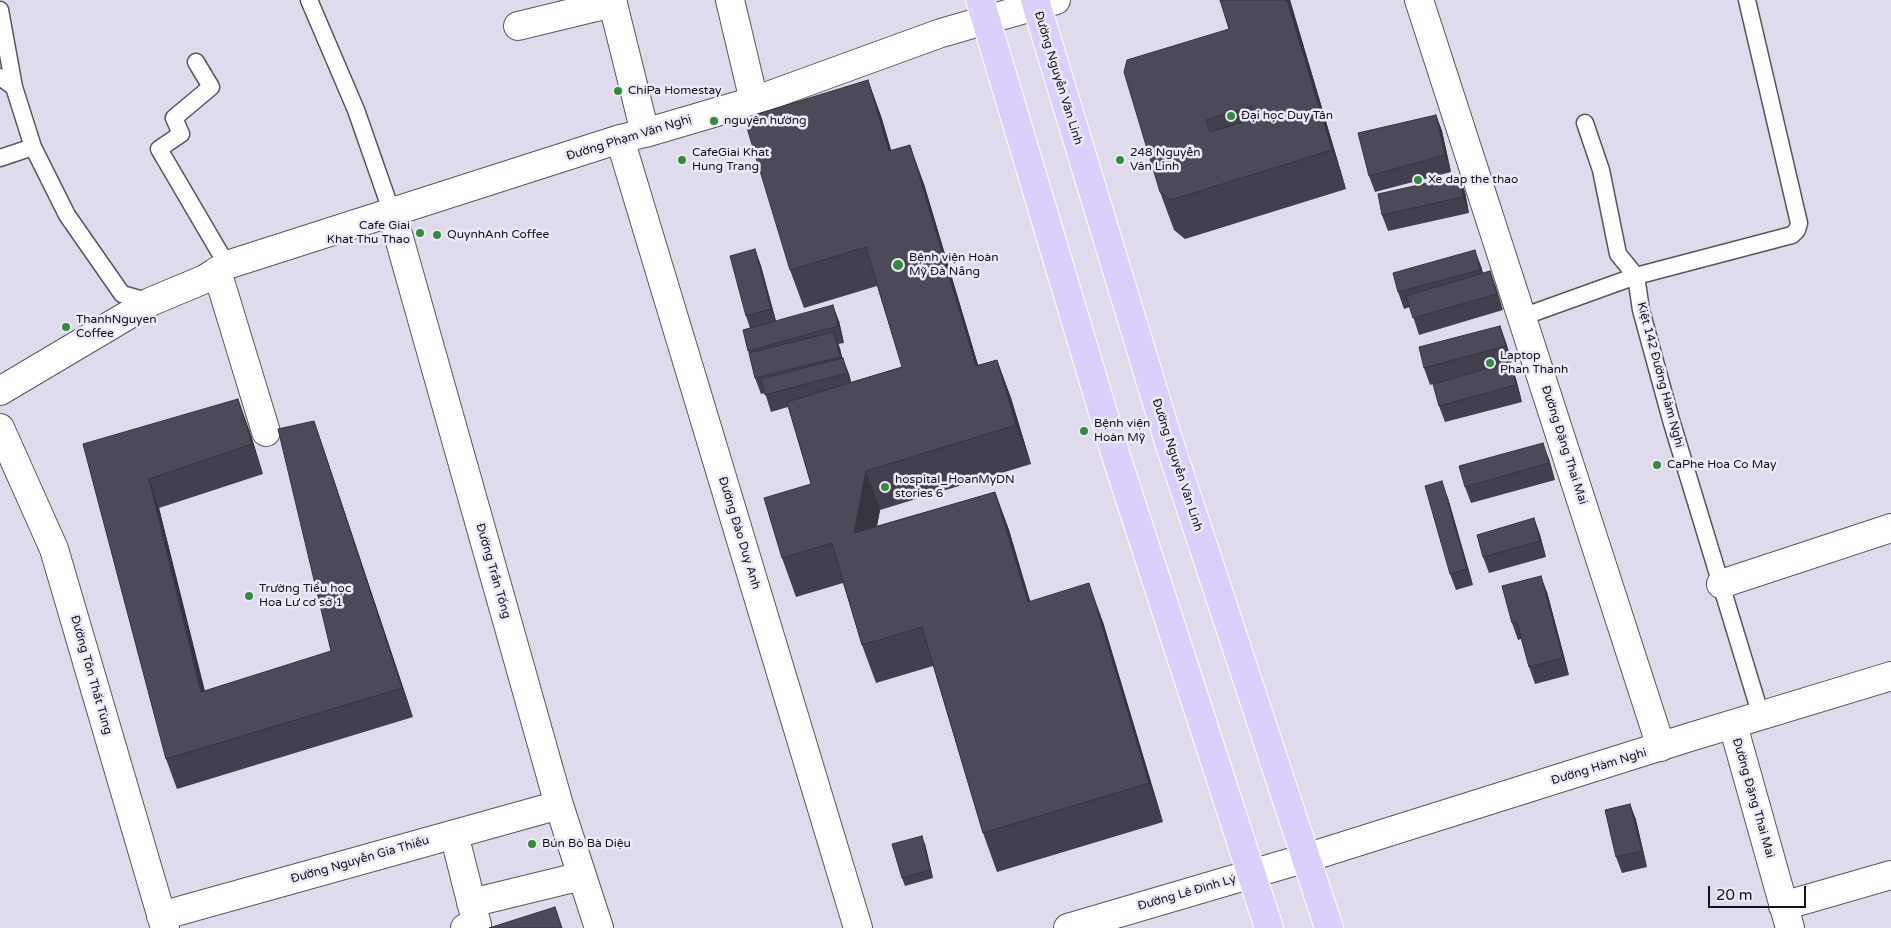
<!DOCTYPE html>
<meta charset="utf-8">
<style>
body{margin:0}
#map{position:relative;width:1891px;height:928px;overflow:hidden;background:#dfdbec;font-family:"Varela Round",sans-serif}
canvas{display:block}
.scale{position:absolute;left:1708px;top:886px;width:98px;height:22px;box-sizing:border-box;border:2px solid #121116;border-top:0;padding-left:6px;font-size:15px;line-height:18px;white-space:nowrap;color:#121116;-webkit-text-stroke:4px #ece9f9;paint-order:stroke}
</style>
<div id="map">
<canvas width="1891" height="928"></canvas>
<div class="scale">20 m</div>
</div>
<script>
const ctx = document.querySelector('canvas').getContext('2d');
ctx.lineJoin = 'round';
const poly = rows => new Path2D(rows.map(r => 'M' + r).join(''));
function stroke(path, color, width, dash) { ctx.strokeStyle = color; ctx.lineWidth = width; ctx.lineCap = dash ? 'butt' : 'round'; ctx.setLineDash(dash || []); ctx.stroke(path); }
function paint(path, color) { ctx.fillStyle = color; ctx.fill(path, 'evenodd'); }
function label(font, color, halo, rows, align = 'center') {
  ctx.font = font + ' "Varela Round",sans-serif'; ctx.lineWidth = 5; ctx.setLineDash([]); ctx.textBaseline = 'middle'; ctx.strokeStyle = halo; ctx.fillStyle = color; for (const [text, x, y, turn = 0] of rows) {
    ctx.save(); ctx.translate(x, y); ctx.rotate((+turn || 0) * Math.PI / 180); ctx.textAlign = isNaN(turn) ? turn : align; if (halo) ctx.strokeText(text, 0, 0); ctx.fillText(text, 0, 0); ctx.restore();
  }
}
const lane = poly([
 [309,0,356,110,392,213],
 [0,10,14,87],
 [196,62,211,87,174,118,181,134,159,149,227,265],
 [0,77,14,87,33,147,67,215,122,294,150,302],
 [1585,123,1601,170,1618,254,1636,276,1641,310,1671,420,1761,716],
 [0,158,33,147],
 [1522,317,1636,276,1792,235,1797,230,1799,223,1747,0]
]);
const street = poly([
 [612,0,645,133],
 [730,0,754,101],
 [1419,0,1661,747],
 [518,26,613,3],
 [620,139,858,928],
 [392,213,559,805,599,928],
 [217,271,266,432],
 [0,391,150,302,205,279,227,265,620,139,645,133,754,101,941,33,1056,0],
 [0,428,54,549,165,928],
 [1721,584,1891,528],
 [1733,725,1790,928],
 [454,834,477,925,465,928],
 [471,903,582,876],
 [1783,906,1891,875],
 [161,916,559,805]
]);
const secondary = poly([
 [1068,928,1306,858,1687,738,1891,676]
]);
const primary = poly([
 [980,0,1116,456,1269,928],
 [1035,0,1168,439,1329,928]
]);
const wall = poly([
 [1290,0,1346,189,1185,239,1174,230,1160,192,1229,29],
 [868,80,882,119,891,151,924,184,978,365,997,360,1011,398,1031,464,880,510,877,526,995,492,1009,530,1030,601,1103,622,1163,822,997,872,983,833,933,666,876,683,862,645,843,583,796,597,782,558,811,484,788,407,771,412,765,393,761,394,755,378,743,330,750,328,746,316,755,249,761,266,776,321,839,321,844,343,838,344,842,358,849,374,851,382,902,367,877,286,804,308,790,270],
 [1436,115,1442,131,1451,172,1375,192,1369,176],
 [1459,176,1465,192,1469,213,1388,231,1382,215],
 [1481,266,1483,273,1490,271,1503,310,1419,335,1410,307,1404,309,1398,292],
 [1500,326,1512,362,1510,363,1516,379,1522,402,1445,422,1439,406,1433,384,1430,385,1424,368],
 [314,421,324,450,413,717,177,789,166,759,83,444,249,429,263,474,159,508,205,691,331,651],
 [1549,459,1555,480,1471,503,1465,487],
 [1448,498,1473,585,1456,590,1450,574],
 [1534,518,1540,535,1546,557,1489,573,1483,557],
 [1547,592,1569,675,1535,684,1529,667,1521,639,1518,640,1512,623],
 [1630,804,1636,820,1647,867,1622,873,1616,857],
 [925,844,933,878,905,886,902,878]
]);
const shadedWall = poly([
 [1287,0,1290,0,1346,189,1332,150],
 [868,80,882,119,903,190,889,151],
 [1436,115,1442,131,1451,172,1445,155],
 [910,145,924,184,990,405,976,366],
 [1459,176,1465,192,1469,213,1463,197],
 [755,249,761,266,777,325,771,309],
 [1475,250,1481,266,1486,286,1480,270],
 [1490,271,1496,287,1503,310,1497,294],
 [833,305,839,321,844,343,838,326],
 [1500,326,1506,342,1512,362,1506,346],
 [834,332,840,348,846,373,840,357],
 [843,358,849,374,853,390,847,373],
 [997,360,1011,398,1031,464,1016,425],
 [1510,362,1516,379,1522,402,1516,385],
 [238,399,249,429,263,474,252,444],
 [314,421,324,450,413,717,402,688],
 [1543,443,1549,459,1555,480,1549,463],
 [866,471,880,510,868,572,854,533],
 [149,479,159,508,212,721,201,692],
 [1442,481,1448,498,1473,585,1467,569],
 [995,492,1009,530,1042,641,1028,602],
 [1534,518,1540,535,1546,557,1540,541],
 [1541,576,1547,592,1569,675,1563,658],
 [1089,583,1103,622,1163,822,1149,783],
 [1630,804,1636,820,1647,867,1642,851],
 [922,836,925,844,933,878,930,870]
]);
const building = poly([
 [1220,0,1287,0,1332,150,1171,200,1160,192,1124,72,1127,60,1229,29,1220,0],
 [1252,106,1256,118,1210,132,1206,120,1252,106],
 [868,80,889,151,910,145,976,366,997,360,1016,425,866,471,854,533,995,492,1028,602,1089,583,1149,783,983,833,922,627,862,645,832,543,782,558,764,498,811,484,787,402,902,367,866,247,790,270,744,118,868,80],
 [1436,115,1445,155,1369,176,1358,133,1436,115],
 [1459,176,1463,197,1382,215,1378,194,1459,176],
 [755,249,771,309,746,316,730,256,755,249],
 [1475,250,1480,270,1398,292,1393,273,1475,250],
 [1490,271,1497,294,1413,318,1406,296,1490,271],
 [833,305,838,326,748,351,743,330,833,305],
 [1500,326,1506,346,1424,368,1419,347,1500,326],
 [834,332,840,357,755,378,749,353,834,332],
 [843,358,847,373,765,395,761,379,843,358],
 [1510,362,1516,385,1439,406,1433,384,1510,362],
 [238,399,252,444,149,479,201,692,331,651,278,429,314,421,402,688,166,759,83,444,238,399],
 [1543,443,1549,463,1465,487,1459,466,1543,443],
 [1442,481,1467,569,1450,574,1425,486,1442,481],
 [1534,518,1540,541,1483,557,1477,535,1534,518],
 [1541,576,1563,658,1529,667,1517,622,1512,623,1502,586,1541,576],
 [1630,804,1642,851,1616,857,1605,810,1630,804],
 [922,836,930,870,902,878,892,844,922,836],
 [555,907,562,928,489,928,555,907]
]);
const markers = [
 [618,91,5,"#338c3c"],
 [1231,116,5,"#338c3c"],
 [714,121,5,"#338c3c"],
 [682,160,5,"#338c3c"],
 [1120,160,5,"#338c3c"],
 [1418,180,5,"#338c3c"],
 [420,233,5,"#338c3c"],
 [437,235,5,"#338c3c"],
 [898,265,6,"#338c3c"],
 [66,327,5,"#338c3c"],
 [1490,363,5,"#338c3c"],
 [1084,431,5,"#338c3c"],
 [1657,465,5,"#338c3c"],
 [885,487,5,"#338c3c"],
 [249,596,5,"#338c3c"],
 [532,844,5,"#338c3c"]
];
const streetNames = [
 ["Đường Nguyễn Văn Linh",1058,78,73],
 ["Đường Phạm Văn Nghị",629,138,-17],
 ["Kiệt 142 Đường Hàm Nghi",1660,375,75],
 ["Đường Đặng Thai Mai",1564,445,72],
 ["Đường Nguyễn Văn Linh",1177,465,72],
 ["Đường Đào Duy Anh",739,533,73],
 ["Đường Trần Tống",493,571,74],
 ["Đường Tôn Thất Tùng",91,675,74],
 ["Đường Hàm Nghi",1599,767,-17],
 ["Đường Đặng Thai Mai",1753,798,74],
 ["Đường Nguyễn Gia Thiều",360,860,-16],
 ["Đường Lê Đình Lý",1187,893,-16]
];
const poiNames = [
 ["ChiPa Homestay",628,91],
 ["Đại học Duy Tân",1241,116],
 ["nguyên hường",724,121],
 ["CafeGiai Khat",692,153],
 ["Hung Trang",692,167],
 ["248 Nguyễn",1130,153],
 ["Văn Linh",1130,167],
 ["Xe dap the thao",1428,180],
 ["Cafe Giai",410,226,"right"],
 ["Khat Thu Thao",410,240,"right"],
 ["QuynhAnh Coffee",447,235],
 ["Bệnh viện Hoàn",909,258],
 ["Mỹ Đà Nẵng",909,272],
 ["ThanhNguyen",76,320],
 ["Coffee",76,334],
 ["Laptop",1500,356],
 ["Phan Thanh",1500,370],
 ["Bệnh viện",1094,424],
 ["Hoàn Mỹ",1094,438],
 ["CaPhe Hoa Co May",1667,465],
 ["hospital_HoanMyDN",895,480],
 ["stories 6",895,494],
 ["Trường Tiểu học",259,589],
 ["Hoa Lư cơ sở 1",259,603],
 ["Bún Bò Bà Diệu",542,844]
];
stroke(lane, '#575562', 19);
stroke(street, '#575562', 30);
stroke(secondary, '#575562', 30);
stroke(primary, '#fff', 30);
stroke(lane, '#fff', 16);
stroke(street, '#fff', 28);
stroke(secondary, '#fff', 28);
stroke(primary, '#dbd0fd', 28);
paint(wall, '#42404c');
paint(shadedWall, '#36343e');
paint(building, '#4d4a58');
stroke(building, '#36343e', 1);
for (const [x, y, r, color] of markers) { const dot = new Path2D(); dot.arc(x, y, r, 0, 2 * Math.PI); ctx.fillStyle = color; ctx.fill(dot); stroke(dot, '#ece9f9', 2); }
label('12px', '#121116', '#ece9f9', streetNames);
label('12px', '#121116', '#ece9f9', poiNames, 'left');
</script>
